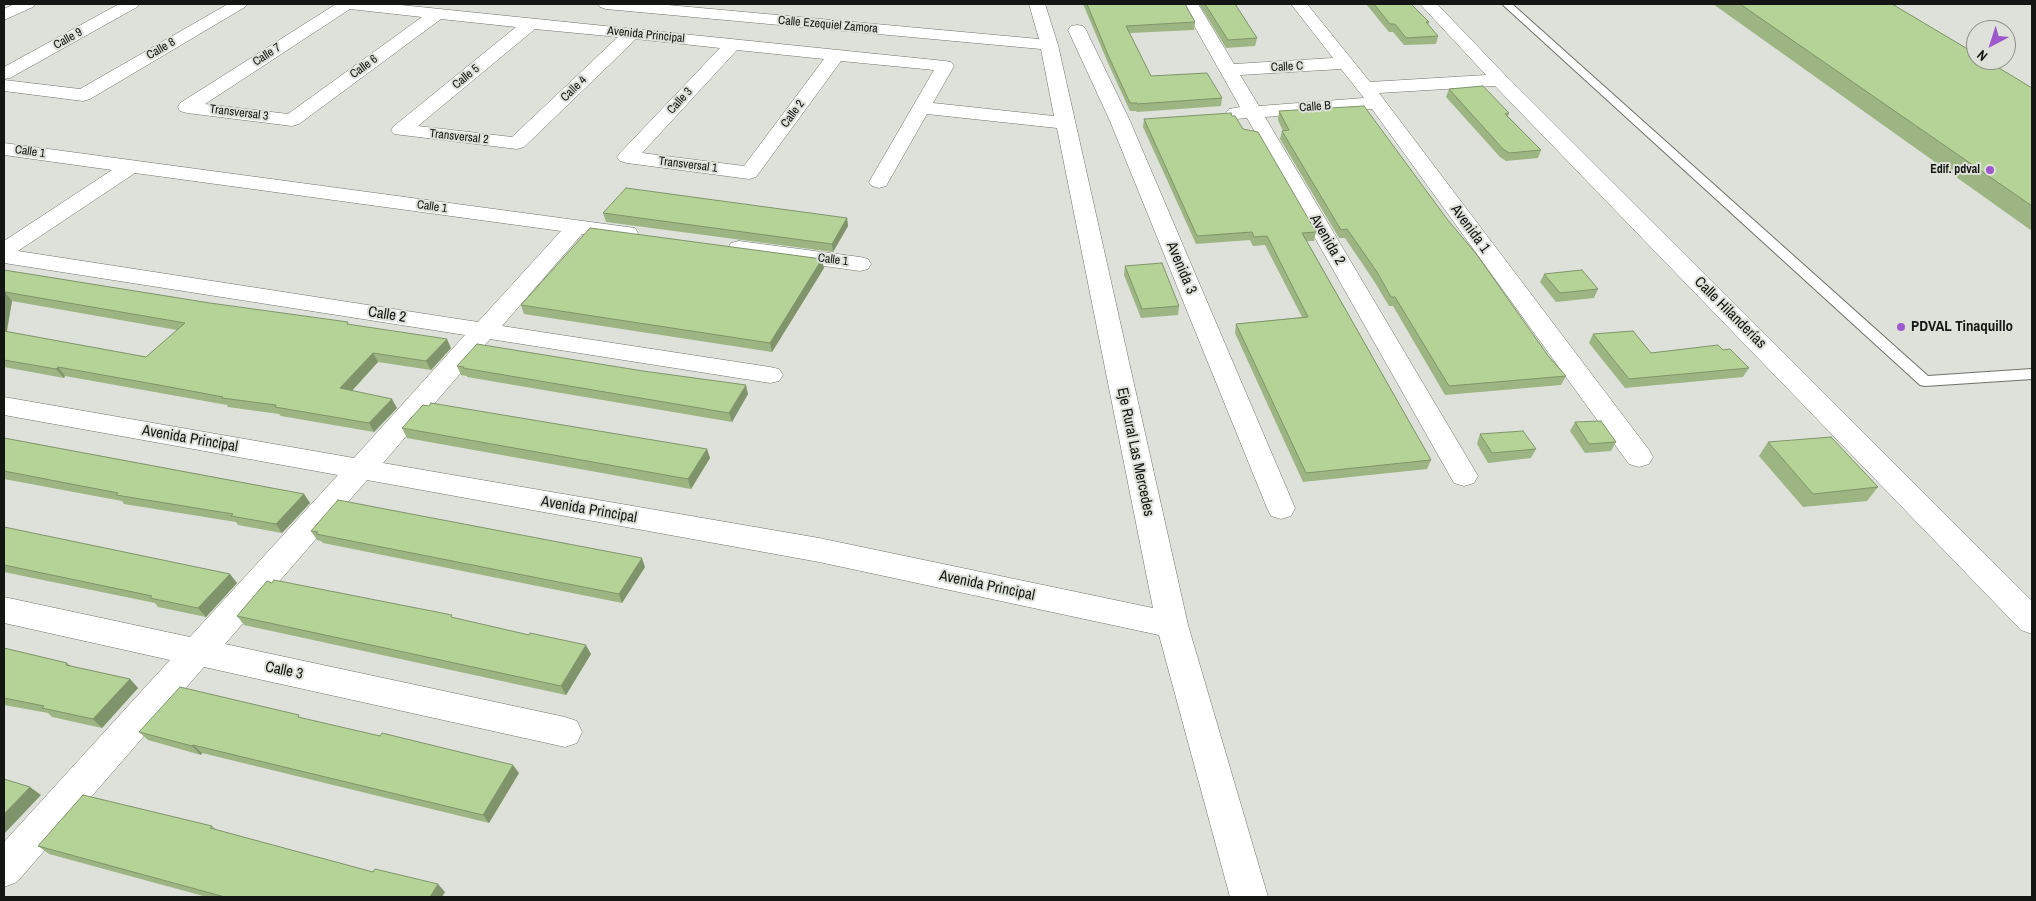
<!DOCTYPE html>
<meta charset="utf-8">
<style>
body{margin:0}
#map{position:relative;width:2036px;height:901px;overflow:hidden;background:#dde1d9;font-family:"Archivo Narrow",sans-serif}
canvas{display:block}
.frame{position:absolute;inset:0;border:5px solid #141613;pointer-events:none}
.north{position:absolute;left:1966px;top:20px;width:50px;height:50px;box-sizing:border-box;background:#dde1d9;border:1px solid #8d908a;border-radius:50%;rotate:220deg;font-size:14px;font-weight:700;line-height:20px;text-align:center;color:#141613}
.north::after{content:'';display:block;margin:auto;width:18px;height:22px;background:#9d58cd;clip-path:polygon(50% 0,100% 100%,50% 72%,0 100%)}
</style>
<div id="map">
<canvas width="2036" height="901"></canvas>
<div class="frame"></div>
<div class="north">N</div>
</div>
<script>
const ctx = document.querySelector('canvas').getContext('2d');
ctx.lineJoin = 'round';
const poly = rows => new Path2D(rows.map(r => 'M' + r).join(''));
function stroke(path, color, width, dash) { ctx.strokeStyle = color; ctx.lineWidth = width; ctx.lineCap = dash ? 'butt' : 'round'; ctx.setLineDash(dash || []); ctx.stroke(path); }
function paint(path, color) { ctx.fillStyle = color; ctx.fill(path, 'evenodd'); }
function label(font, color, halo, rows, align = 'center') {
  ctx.font = font + ' "Archivo Narrow",sans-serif'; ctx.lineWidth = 4; ctx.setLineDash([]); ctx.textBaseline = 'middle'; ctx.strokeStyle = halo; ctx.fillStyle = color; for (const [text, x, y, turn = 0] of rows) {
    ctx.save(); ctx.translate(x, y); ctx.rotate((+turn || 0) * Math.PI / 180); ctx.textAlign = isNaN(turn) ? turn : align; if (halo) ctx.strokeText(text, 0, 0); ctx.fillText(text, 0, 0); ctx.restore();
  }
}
const lane = poly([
 [1502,4,1512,4,1928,376,2032,369,2032,379,1925,386,1920,385,1502,4]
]);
const street = poly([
 [14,4,35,4,33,7,4,20,4,9,14,4],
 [119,4,139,4,137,7,10,78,4,79,4,67,119,4],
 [228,4,247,4,245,7,90,99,83,101,4,91,4,80,80,89,228,4],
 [336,4,391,4,945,61,951,62,954,66,933,103,1054,116,1041,49,606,9,600,7,598,4,657,4,1039,39,1029,4,1045,4,1058,45,1188,625,1268,897,1230,897,1159,635,819,562,367,480,225,644,565,717,577,721,582,732,577,743,565,747,204,667,17,882,4,887,4,842,170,660,4,623,4,597,190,637,338,475,4,415,4,397,354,458,465,335,4,263,4,241,112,170,4,155,4,143,635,228,638,233,635,238,627,240,582,234,502,326,770,367,779,369,783,375,779,381,770,383,490,339,383,463,819,538,1153,608,1057,128,927,114,886,186,879,188,872,186,869,182,934,70,841,61,756,177,749,179,627,163,620,161,617,157,620,153,720,48,636,39,524,147,517,149,394,134,391,130,394,126,516,27,441,19,299,124,292,126,187,113,180,111,178,107,180,103,336,4],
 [350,9,422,17,288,114,205,104,350,9],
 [535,29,618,37,512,137,418,126,535,29],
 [737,50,824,59,744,166,642,153,737,50],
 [135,173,561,231,478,322,18,251,135,173],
 [1182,4,1198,4,1234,64,1333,58,1291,4,1307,4,1370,82,1486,75,1420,4,1437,4,1506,76,2032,601,2032,634,2021,630,1495,86,1379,93,1649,450,1653,457,1649,464,1639,467,1629,464,1372,109,1265,117,1478,476,1474,483,1464,486,1454,483,1247,118,1236,119,1229,117,1226,113,1229,109,1240,107,1182,4],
 [1341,69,1364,98,1259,106,1240,75,1341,69],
 [1077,25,1083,26,1086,30,1130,121,1295,508,1291,516,1281,519,1271,516,1267,508,1110,121,1068,30,1071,26,1077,25],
 [739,241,860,257,868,259,871,264,868,269,860,271,731,253,728,248,731,243,739,241]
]);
const wall = poly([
 [1083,4,1185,4,1195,22,1194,30,1130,33,1151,76,1222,98,1221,106,1137,112,1136,111,1130,111,1108,63],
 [1199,4,1249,4,1236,5,1257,38,1255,46,1226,48],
 [1366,4,1411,4,1429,22,1428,25,1438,36,1436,44,1404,45,1393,32,1389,32],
 [1713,4,1892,4,2032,88,2032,231],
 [1449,89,1509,113,1508,116,1541,150,1538,158,1506,161,1500,157,1446,97],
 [1279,111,1549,357,1566,376,1561,385,1445,395,1393,306,1389,306,1374,281,1345,238,1339,238,1280,139,1282,131,1283,131,1278,120],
 [1144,119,1243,129,1316,232,1314,241,1307,241,1431,460,1427,469,1303,482,1235,333,1236,324,1302,317,1265,245,1253,246,1250,240,1196,244,1143,127],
 [603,213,847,218,848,226,833,252,606,222],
 [1125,266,1179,306,1178,315,1141,318,1124,275],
 [824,268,772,352,524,314,521,305],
 [4,270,210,303,451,348,431,370,378,362,352,391,397,408,374,432,281,416,279,414,228,407,227,405,177,396,65,376,64,378,4,367],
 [12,301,177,330,146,357,7,332],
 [1544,274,1598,289,1594,298,1556,302,1540,282],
 [1593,334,1651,353,1723,350,1749,368,1743,377,1625,388,1589,343],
 [457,366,748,394,732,422,467,377,467,376,461,375],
 [1575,422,1616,442,1611,451,1585,453,1570,431],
 [402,428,707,449,710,458,691,489,407,438],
 [1480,434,1536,449,1531,458,1488,463,1477,444],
 [4,438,304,494,310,503,282,533,238,525,236,522,124,504,122,501,4,479],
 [1768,442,1878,487,1867,501,1803,507,1759,456],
 [4,527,237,583,206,617,158,607,155,603,4,572],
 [311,531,645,567,622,603,323,543,321,541,317,540],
 [237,616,454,618,591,654,566,695,244,625],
 [4,648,67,663,71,666,130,679,138,688,102,728,52,717,48,713,4,705],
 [301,718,519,773,489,823,202,753,201,755,148,740,139,732],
 [212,826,217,830,445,892,442,897,207,897,49,854,38,846]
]);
const shadedWall = poly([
 [847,218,848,226,833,252,832,244],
 [822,259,824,268,772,352,770,343],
 [5,292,12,301,5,339,4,337,4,297],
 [447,339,451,348,431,370,426,361],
 [373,353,378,362,345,398,340,388],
 [58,367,65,376,64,378,56,369],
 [746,385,748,394,732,422,729,413],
 [392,399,397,408,374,432,369,423],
 [707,449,710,458,691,489,688,479],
 [304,494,310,503,282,533,276,524],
 [642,558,645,567,622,603,619,594],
 [230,574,237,583,206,617,198,608],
 [586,645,591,654,566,695,561,686],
 [130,679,138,688,102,728,93,719],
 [193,745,202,753,201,755,192,746],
 [513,765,519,773,489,823,483,815],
 [30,787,41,795,4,834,4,814],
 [438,884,445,892,442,897,430,897]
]);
const building = poly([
 [1087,4,1185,4,1195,22,1126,26,1151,76,1207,73,1222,98,1137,104,1137,103,1130,103,1108,55,1087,4],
 [1205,4,1235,4,1257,38,1228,40,1205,4],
 [1374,4,1411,4,1429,22,1426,22,1438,36,1406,38,1395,24,1390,24,1374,4],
 [1740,4,1892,4,1976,54,1976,60,1986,60,2032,88,2032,206,1740,4],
 [1483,86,1509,113,1505,114,1541,150,1509,153,1503,149,1449,89,1483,86],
 [1364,106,1447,219,1477,255,1549,357,1566,376,1449,386,1395,297,1391,297,1377,272,1347,229,1341,230,1282,131,1289,130,1279,111,1364,106],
 [1231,113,1232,116,1235,116,1243,129,1258,132,1316,232,1302,233,1431,460,1306,473,1236,324,1308,317,1267,236,1254,237,1252,232,1197,236,1144,119,1231,113],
 [626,188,847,218,832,244,603,213,626,188],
 [590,228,822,259,770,343,521,305,590,228],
 [1162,263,1179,306,1142,309,1125,266,1162,263],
 [4,270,210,303,348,322,347,324,447,339,426,361,373,353,340,388,392,399,369,423,275,407,276,405,222,398,223,397,170,387,58,367,56,369,4,360,4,331,146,357,185,323,5,292,4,297,4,270],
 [1582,270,1598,289,1560,293,1544,274,1582,270],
 [1633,331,1651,353,1718,345,1723,350,1730,349,1749,368,1629,379,1593,334,1633,331],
 [477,344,643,371,746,385,729,413,463,368,464,367,457,366,477,344],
 [431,403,707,449,688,479,402,428,423,405,429,406,431,403],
 [1601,421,1616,442,1589,444,1575,422,1601,421],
 [1523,431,1536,449,1492,453,1480,434,1523,431],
 [1831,437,1878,487,1813,494,1768,442,1831,437],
 [4,438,304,494,276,524,231,516,233,514,116,495,118,493,4,471,4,438],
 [338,500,642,558,619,594,316,534,318,532,311,531,338,500],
 [4,527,230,574,198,608,150,598,152,596,4,565,4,527],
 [274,580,452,615,451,617,529,635,530,633,586,645,561,686,237,616,267,581,272,583,274,580],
 [4,648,67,663,66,665,130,679,93,719,42,708,44,706,4,698,4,648],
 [180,687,299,715,298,717,380,736,382,733,513,765,483,815,193,745,192,746,139,732,180,687],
 [4,779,30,787,4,814,4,779],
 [83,795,212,826,210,828,373,872,375,869,438,884,430,897,225,897,38,846,83,795]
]);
const markers = [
 [1990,170,5,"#9d58cd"],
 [1901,327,5,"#9d58cd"]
];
const farStreetnames = [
 ["Calle Ezequiel Zamora",828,25,5],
 ["Avenida Principal",646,35,6],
 ["Calle 9",68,39,-29],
 ["Calle 8",161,49,-30],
 ["Calle 7",267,55,-33],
 ["Calle 6",364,67,-36],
 ["Calle C",1287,67,-3],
 ["Calle 5",466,77,-39],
 ["Calle 4",574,89,-44],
 ["Calle 3",680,101,-47],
 ["Calle B",1315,107,-4],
 ["Transversal 3",239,113,7],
 ["Calle 2",793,114,-54],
 ["Transversal 2",459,137,6],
 ["Calle 1",30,152,8],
 ["Transversal 1",688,165,7],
 ["Calle 1",432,207,8],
 ["Calle 1",833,260,7]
];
const farPoinames = [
 ["Edif. pdval",1980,170]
];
const streetNames = [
 ["Avenida 1",1470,229,54],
 ["Avenida 2",1327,240,60],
 ["Avenida 3",1181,268,67],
 ["Calle Hilanderías",1730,313,45],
 ["Calle 2",387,315,9],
 ["Avenida Principal",190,439,10],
 ["Eje Rural Las Mercedes",1135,452,78],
 ["Avenida Principal",589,510,10],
 ["Avenida Principal",987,586,12],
 ["Calle 3",284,671,12]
];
const poiNames = [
 ["PDVAL Tinaquillo",1911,327]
];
stroke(lane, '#6f736b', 2);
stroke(street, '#6f736b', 1);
paint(lane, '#fff');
paint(street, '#fff');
paint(wall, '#9db582');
paint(shadedWall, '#7f946a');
paint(building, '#b6d397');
stroke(building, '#7f946a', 1);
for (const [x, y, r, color] of markers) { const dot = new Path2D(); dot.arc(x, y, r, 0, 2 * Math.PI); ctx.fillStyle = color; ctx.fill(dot); stroke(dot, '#dde1d9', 2); }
label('12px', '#141613', '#dde1d9', farStreetnames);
label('bold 12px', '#141613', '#dde1d9', farPoinames, 'right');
label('15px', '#141613', '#dde1d9', streetNames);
label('bold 15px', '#141613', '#dde1d9', poiNames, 'left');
</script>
